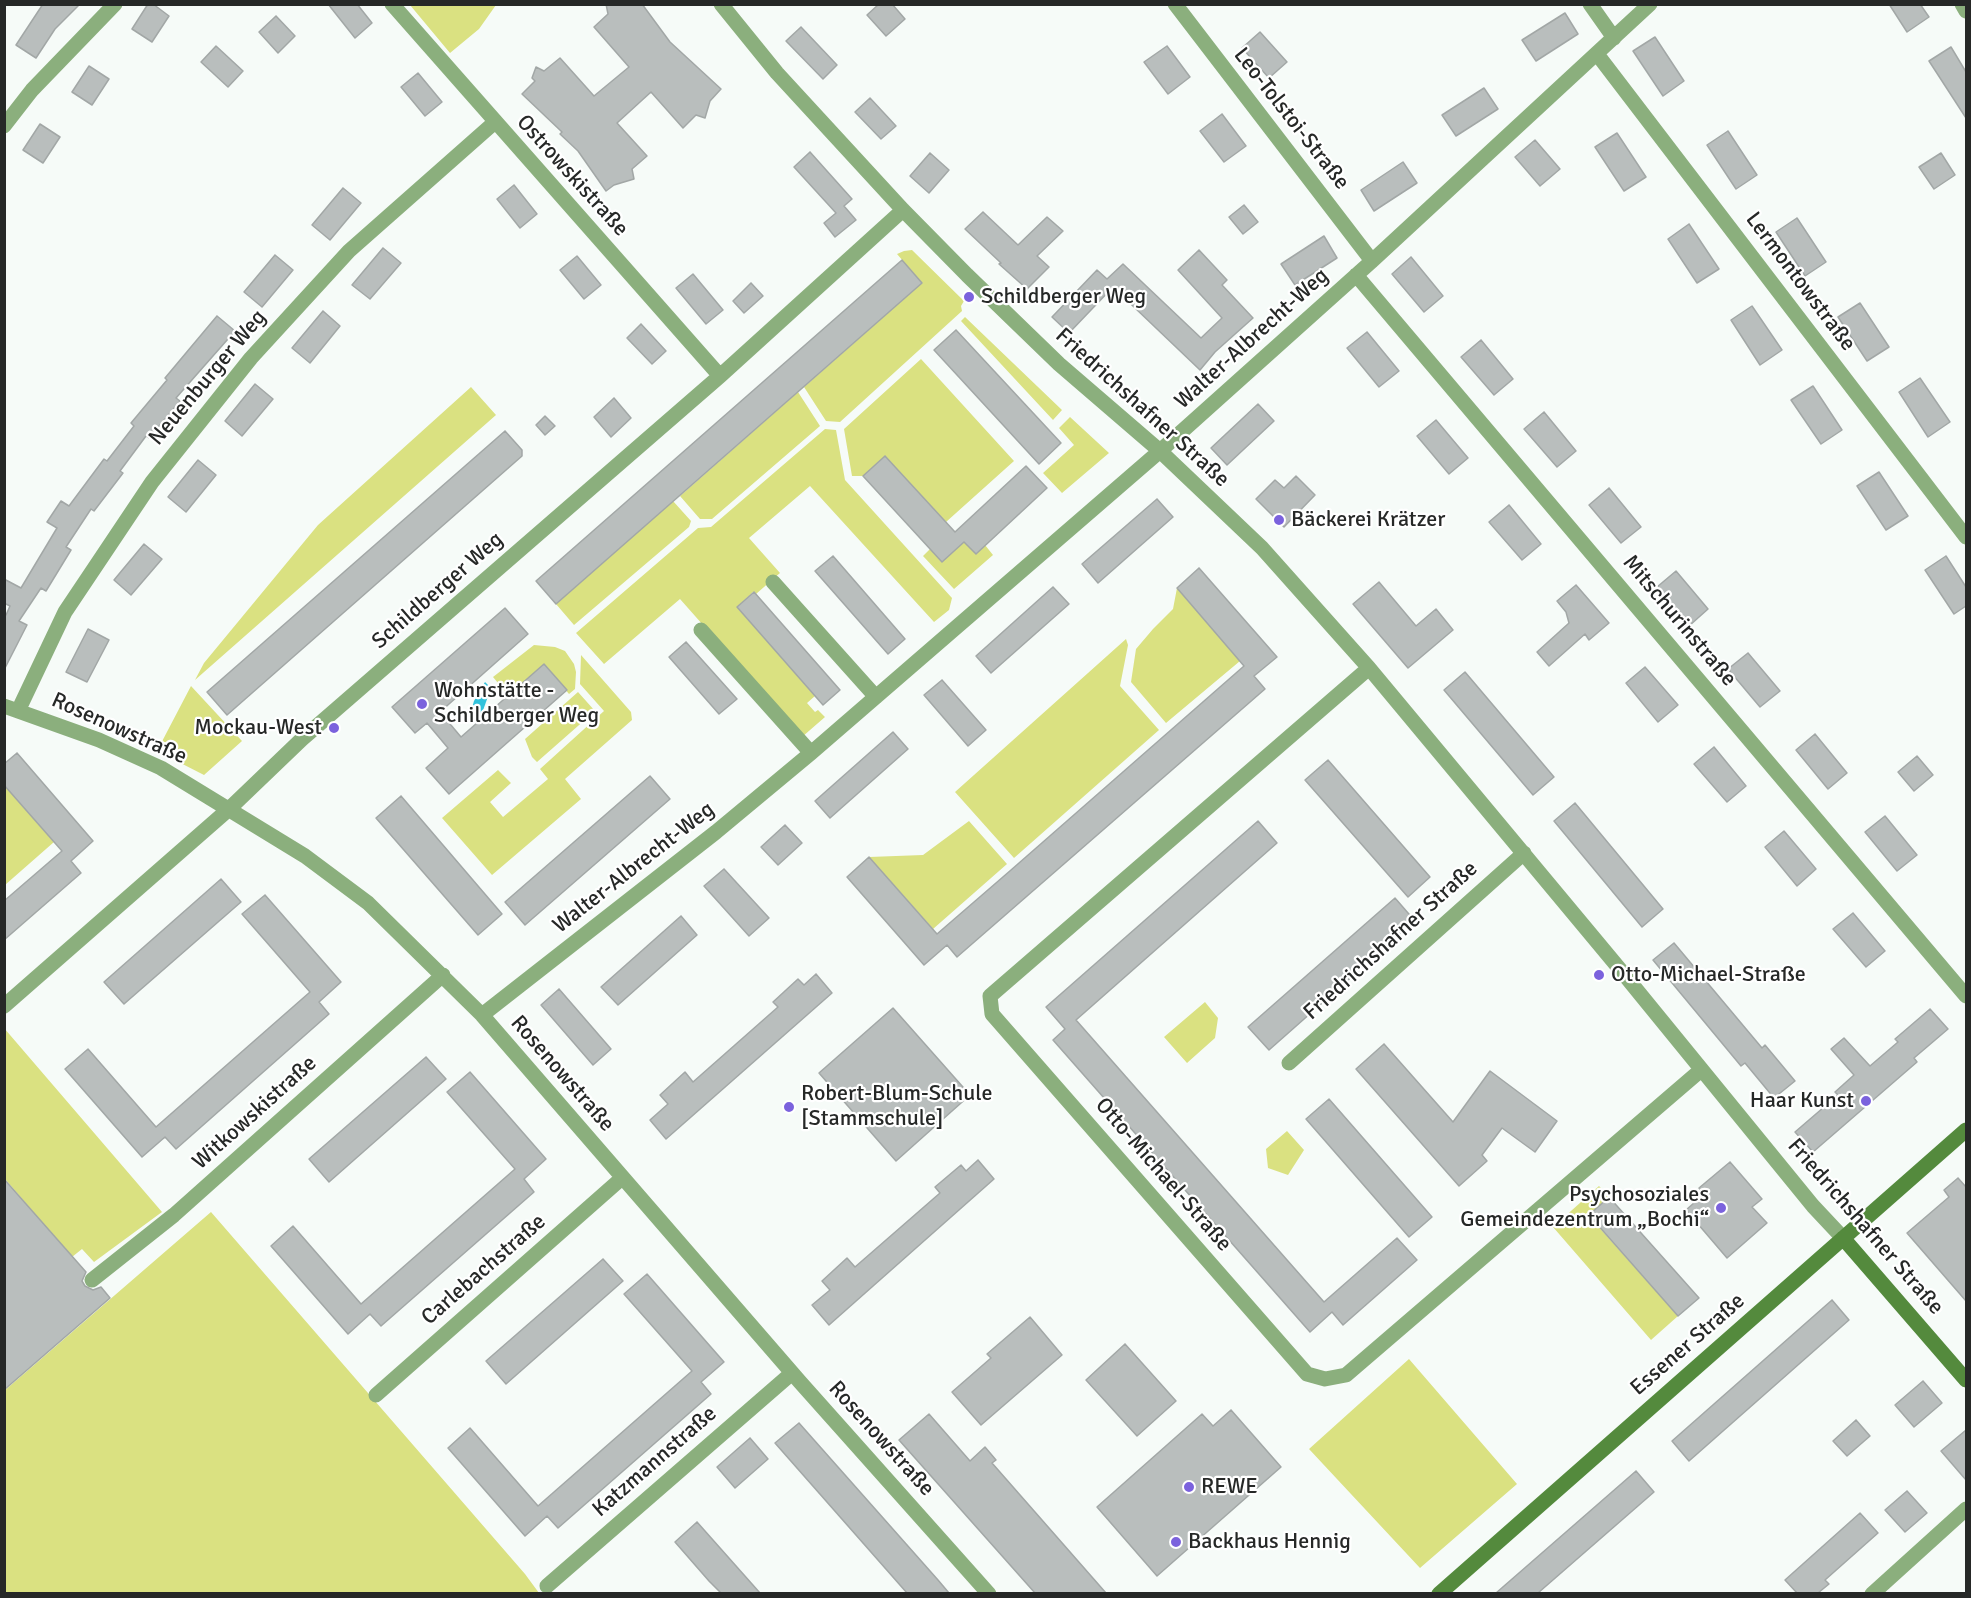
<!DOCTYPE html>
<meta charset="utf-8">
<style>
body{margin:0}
#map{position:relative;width:1971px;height:1598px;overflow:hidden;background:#f6fbf8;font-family:Signika,sans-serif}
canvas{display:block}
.frame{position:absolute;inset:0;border:6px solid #262827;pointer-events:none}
</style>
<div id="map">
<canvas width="1971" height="1598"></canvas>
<div class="frame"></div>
</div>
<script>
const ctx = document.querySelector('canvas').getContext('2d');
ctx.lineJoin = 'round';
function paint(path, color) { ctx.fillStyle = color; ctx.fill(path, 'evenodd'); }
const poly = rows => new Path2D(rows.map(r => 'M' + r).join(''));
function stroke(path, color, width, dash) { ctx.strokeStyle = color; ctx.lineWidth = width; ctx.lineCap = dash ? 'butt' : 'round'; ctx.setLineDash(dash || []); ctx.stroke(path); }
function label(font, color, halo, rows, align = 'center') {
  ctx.font = font + ' Signika,sans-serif'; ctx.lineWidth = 4.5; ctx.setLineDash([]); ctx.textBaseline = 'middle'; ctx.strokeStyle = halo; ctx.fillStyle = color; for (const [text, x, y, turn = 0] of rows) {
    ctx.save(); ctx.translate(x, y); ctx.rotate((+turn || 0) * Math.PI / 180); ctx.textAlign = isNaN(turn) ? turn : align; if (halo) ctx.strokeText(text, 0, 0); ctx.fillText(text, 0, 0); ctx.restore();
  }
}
const green = poly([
 [410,5,496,5,479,29,450,53],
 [912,250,964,301,961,306,962,311,840,422,826,421,804,387,922,283,897,254,904,251],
 [965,317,1062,410,1053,420,961,321],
 [921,359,1014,461,946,522,885,456,863,476,852,476,844,429],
 [471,387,496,415,195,680,204,663,318,525],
 [798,392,820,426,712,519,700,519,680,496],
 [1070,417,1109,453,1062,493,1043,473,1074,445,1059,428],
 [825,429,836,430,845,480,952,598,949,610,934,622,810,486,749,538,780,573,756,594,753,592,737,607,815,696,807,703,815,712,818,710,825,717,802,737,680,599,604,664,576,633,698,528,711,527],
 [673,501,691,521,689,527,574,625,556,604],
 [964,542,985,545,993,555,954,589,923,556,930,549,942,562],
 [1177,588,1240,661,1166,723,1131,682,1136,649,1153,629,1173,609],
 [1126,639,1128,645,1120,686,1159,730,1014,858,955,792],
 [534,645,555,647,565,651,574,664,576,672,575,689,569,694,544,665,508,695,493,677],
 [581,655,631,712,632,720,565,779,581,799,492,875,442,818,498,770,511,783,490,802,503,817,548,779,540,769,604,711,580,684],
 [191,686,242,741,204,775,157,751],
 [578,692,595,711,537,762,532,757,525,739],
 [4,785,54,842,5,885,4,885],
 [969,821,1007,864,933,929,869,857,923,855],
 [1205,1002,1218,1018,1215,1038,1187,1063,1164,1037],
 [4,1028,162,1212,94,1262,82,1249,72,1257,5,1179],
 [1287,1131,1304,1150,1288,1175,1268,1168,1266,1149],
 [1599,1186,1609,1197,1589,1216,1678,1316,1651,1340,1553,1227],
 [211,1212,525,1574,539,1593,5,1593,4,1391],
 [1409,1359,1517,1484,1420,1568,1309,1449]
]);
const water = poly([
 [485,682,491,688,481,716,474,722,472,708,474,701]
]);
const building = poly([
 [43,4,80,4,55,29,36,58,16,45,43,4],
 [148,4,153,4,169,16,152,42,132,29,148,4],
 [328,4,357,4,372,23,355,38,328,4],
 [606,4,642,4,670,42,721,89,710,101,705,118,696,115,683,128,651,92,617,123,647,156,632,169,634,179,614,185,606,191,578,151,560,134,562,132,522,94,535,81,532,78,536,67,544,71,560,58,594,96,629,67,594,27,608,14,606,4],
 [879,4,892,4,905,19,886,36,867,15,879,4],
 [1889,4,1920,4,1929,17,1907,32,1889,4],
 [1565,13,1578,34,1536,61,1522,40,1565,13],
 [276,16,295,36,278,53,259,32,276,16],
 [801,27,837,65,823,79,786,41,801,27],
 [1260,32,1287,62,1269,78,1242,48,1260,32],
 [1655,37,1684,81,1663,96,1633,51,1655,37],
 [216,46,243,71,228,87,201,62,216,46],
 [1167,46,1190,77,1168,94,1144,62,1167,46],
 [1951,47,1966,72,1966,118,1929,61,1951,47],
 [89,66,109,79,92,105,72,92,89,66],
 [418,73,442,102,425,116,401,87,418,73],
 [1484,88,1498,109,1456,136,1442,115,1484,88],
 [870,98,896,126,881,139,855,112,870,98],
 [1222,114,1246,146,1224,162,1200,131,1222,114],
 [40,124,60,137,43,163,23,150,40,124],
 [1728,131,1757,175,1736,189,1707,145,1728,131],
 [1617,133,1646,177,1624,191,1595,147,1617,133],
 [1535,140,1560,169,1540,186,1515,157,1535,140],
 [810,152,852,199,844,206,856,220,835,237,824,223,836,213,794,167,810,152],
 [930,153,949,170,929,193,910,176,930,153],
 [1941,153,1955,175,1934,189,1919,167,1941,153],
 [1403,162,1417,183,1374,211,1361,190,1403,162],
 [514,185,537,214,520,228,497,199,514,185],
 [343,188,361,203,330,240,312,225,343,188],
 [1244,205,1258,222,1243,234,1229,217,1244,205],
 [983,212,1018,245,1047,217,1063,231,1037,256,1049,267,1027,289,999,264,1001,263,965,229,983,212],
 [1797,218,1826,262,1805,276,1776,232,1797,218],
 [1689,224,1719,269,1697,283,1668,239,1689,224],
 [1324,236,1337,258,1295,285,1281,264,1324,236],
 [383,248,401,263,370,299,352,285,383,248],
 [1199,250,1227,280,1222,285,1253,318,1215,352,1200,370,1113,287,1069,333,1052,317,1097,270,1107,279,1123,264,1201,338,1222,318,1178,270,1199,250],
 [275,255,293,270,262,307,244,292,275,255],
 [577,256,601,285,584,299,560,270,577,256],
 [1411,257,1443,296,1424,312,1392,274,1411,257],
 [902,260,922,283,556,604,536,581,902,260],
 [693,274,723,310,706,324,676,288,693,274],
 [751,283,763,296,744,313,733,301,751,283],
 [1860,303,1889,347,1867,361,1838,317,1860,303],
 [1752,306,1782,350,1760,365,1731,320,1752,306],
 [323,311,340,326,310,363,292,348,323,311],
 [217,316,235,331,176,398,180,401,149,438,146,436,120,471,123,473,94,511,91,509,66,547,71,550,46,591,41,588,19,621,27,625,4,670,4,614,6,615,10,606,4,603,4,579,21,588,57,528,47,522,61,501,69,506,104,459,107,461,134,426,131,423,167,380,165,378,217,316],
 [641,324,666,351,652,364,627,338,641,324],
 [956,330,1061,443,1039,464,934,350,956,330],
 [1367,332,1399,371,1379,387,1347,348,1367,332],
 [1481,340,1513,379,1494,395,1461,357,1481,340],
 [1920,378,1950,422,1928,437,1899,392,1920,378],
 [255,384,273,399,242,436,225,421,255,384],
 [1813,386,1842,430,1821,444,1791,400,1813,386],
 [614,398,631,418,611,437,594,417,614,398],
 [1258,404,1274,421,1227,465,1211,448,1258,404],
 [1544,412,1576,451,1557,467,1524,429,1544,412],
 [545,416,555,426,545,435,536,425,545,416],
 [1436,420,1468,458,1449,474,1417,436,1436,420],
 [505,431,522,450,522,456,227,715,207,692,505,431],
 [885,456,955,532,1026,466,1047,488,976,554,964,542,942,562,863,476,885,456],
 [198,460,216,475,186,512,168,497,198,460],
 [1879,472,1908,516,1886,530,1857,486,1879,472],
 [1296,476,1315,495,1284,527,1256,499,1275,480,1284,488,1296,476],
 [1609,488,1641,527,1621,543,1589,505,1609,488],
 [1157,499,1173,517,1098,583,1082,564,1157,499],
 [1509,505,1541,544,1522,560,1489,522,1509,505],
 [144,544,162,559,131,595,114,580,144,544],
 [833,556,905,639,888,654,815,571,833,556],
 [1946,556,1966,587,1966,606,1954,614,1925,570,1946,556],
 [1199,568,1277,657,1254,676,1265,689,957,957,947,945,924,965,847,877,869,857,937,934,1011,870,1244,666,1177,588,1199,568],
 [1676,571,1708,609,1689,626,1657,587,1676,571],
 [1379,582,1416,626,1436,609,1453,630,1408,668,1353,604,1379,582],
 [1576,585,1609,623,1589,640,1585,634,1549,666,1537,652,1569,623,1566,612,1557,601,1576,585],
 [1053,587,1069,604,991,673,976,656,1053,587],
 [754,592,840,690,823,705,737,607,754,592],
 [505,608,528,634,440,712,461,737,544,664,567,690,449,794,426,768,448,748,427,723,415,733,392,707,505,608],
 [88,629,109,640,87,682,66,672,88,629],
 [686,642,737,699,719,714,669,657,686,642],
 [1748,653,1780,691,1760,707,1728,669,1748,653],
 [1645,667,1678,705,1658,722,1626,683,1645,667],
 [1465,672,1554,777,1533,795,1444,690,1465,672],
 [942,680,986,730,968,746,924,695,942,680],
 [893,732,908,749,830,818,815,801,893,732],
 [1815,734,1847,773,1828,789,1796,750,1815,734],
 [1714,747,1746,786,1727,802,1694,764,1714,747],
 [17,753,93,841,71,861,81,873,4,940,4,901,62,851,4,785,4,764,17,753],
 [1917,756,1933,775,1914,791,1898,772,1917,756],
 [1328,760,1430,877,1408,897,1305,780,1328,760],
 [650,776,670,799,525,925,505,902,650,776],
 [401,796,502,914,478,935,376,818,401,796],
 [1575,803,1663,909,1642,927,1554,821,1575,803],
 [1885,816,1917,855,1897,871,1865,832,1885,816],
 [1258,821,1277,843,1076,1020,1324,1302,1397,1238,1417,1260,1343,1325,1332,1312,1310,1332,1053,1040,1065,1029,1046,1007,1258,821],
 [785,825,802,843,778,865,761,847,785,825],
 [1784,831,1816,869,1797,886,1765,847,1784,831],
 [724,869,769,918,749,936,704,886,724,869],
 [221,879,241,902,124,1004,104,982,221,879],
 [265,895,341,982,319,1002,329,1014,176,1149,165,1137,142,1157,65,1069,88,1049,156,1127,310,992,242,914,265,895],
 [1395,898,1415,921,1269,1050,1248,1027,1395,898],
 [1853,913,1885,951,1866,967,1833,929,1853,913],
 [681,916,697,935,618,1005,601,987,681,916],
 [1674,943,1762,1048,1765,1045,1795,1081,1774,1098,1745,1063,1741,1066,1653,960,1674,943],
 [816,974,832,993,666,1139,650,1120,668,1104,660,1095,685,1072,693,1082,778,1007,773,1002,798,979,804,985,816,974],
 [559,989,611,1049,593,1065,541,1005,559,989],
 [893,1008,970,1095,896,1161,819,1073,893,1008],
 [1930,1009,1948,1029,1914,1058,1917,1062,1813,1152,1795,1132,1838,1095,1835,1092,1854,1075,1831,1049,1844,1038,1870,1066,1898,1042,1895,1039,1930,1009],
 [1384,1044,1453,1122,1490,1071,1557,1121,1535,1152,1502,1128,1482,1155,1487,1161,1459,1186,1356,1069,1384,1044],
 [426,1057,446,1079,329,1182,309,1159,426,1057],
 [470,1072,546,1159,524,1179,534,1192,381,1326,370,1314,348,1334,271,1246,293,1226,361,1304,515,1169,447,1092,470,1072],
 [1329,1099,1432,1217,1409,1237,1306,1119,1329,1099],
 [978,1160,994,1179,829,1325,812,1305,830,1290,822,1281,847,1258,855,1267,940,1193,935,1187,961,1165,966,1171,978,1160],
 [1730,1162,1762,1199,1752,1207,1767,1223,1727,1258,1686,1210,1704,1194,1699,1188,1730,1162],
 [1958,1178,1966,1187,1966,1301,1907,1233,1949,1197,1944,1190,1958,1178],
 [4,1179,86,1272,82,1281,85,1286,93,1290,101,1287,110,1298,4,1390,4,1179],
 [1609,1197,1699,1298,1678,1316,1589,1215,1609,1197],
 [603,1259,623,1281,506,1384,486,1361,603,1259],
 [647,1274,724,1362,701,1382,711,1394,558,1528,547,1516,525,1536,448,1448,470,1428,538,1506,692,1371,624,1294,647,1274],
 [1832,1300,1849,1320,1689,1461,1672,1441,1832,1300],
 [1030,1317,1062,1355,981,1425,952,1392,991,1358,987,1354,1030,1317],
 [1125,1344,1176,1401,1137,1436,1086,1380,1125,1344],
 [1923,1381,1942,1403,1914,1427,1895,1405,1923,1381],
 [1231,1410,1281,1467,1157,1576,1097,1507,1202,1414,1213,1426,1231,1410],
 [929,1414,970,1461,985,1447,996,1460,992,1463,1106,1593,1035,1593,899,1440,929,1414],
 [1856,1420,1870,1436,1847,1456,1833,1441,1856,1420],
 [799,1423,938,1580,949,1593,907,1593,775,1443,799,1423],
 [1966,1430,1966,1480,1941,1451,1966,1430],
 [750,1438,768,1459,735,1488,717,1467,750,1438],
 [1636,1471,1654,1492,1538,1593,1496,1593,1636,1471],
 [1907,1491,1927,1513,1905,1532,1885,1510,1907,1491],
 [1860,1513,1878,1533,1825,1580,1829,1584,1818,1593,1797,1593,1785,1580,1860,1513],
 [697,1522,760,1593,721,1593,709,1581,675,1542,697,1522]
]);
const minor = poly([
 [392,4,720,376],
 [721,4,777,73,903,210,967,275,1059,364,1160,451,1262,548,1369,668,1618,967,1813,1206,1843,1238],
 [1175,4,1372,261],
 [1590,4,1614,38],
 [1962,4,1966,11],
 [1597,54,1966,537],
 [4,126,32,90,115,4],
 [1356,275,1966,996],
 [773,582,876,697],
 [701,630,811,753],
 [1369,668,990,996,992,1014,1307,1374,1325,1379,1346,1375,1701,1070],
 [4,706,99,740,161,768,305,856,368,903,482,1015,800,1382,989,1594],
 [18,711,65,612,152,482,251,358,349,251,495,122],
 [4,1006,229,809,302,739,720,376,903,210],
 [482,1015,716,832,811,753,1160,451,1372,261,1650,4],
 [1289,1063,1524,853],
 [92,1280,174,1215,443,975],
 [376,1395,622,1178],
 [547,1586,792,1373],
 [1872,1594,1966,1509]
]);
const secondary = poly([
 [1843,1238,1966,1380],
 [1439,1594,1966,1130]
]);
const markers = [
 [969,297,6,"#7b62dd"],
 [1279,520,6,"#7b62dd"],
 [422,704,6,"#7b62dd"],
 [334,728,6,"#7b62dd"],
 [1599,975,6,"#7b62dd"],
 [1866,1101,6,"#7b62dd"],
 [789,1107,6,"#7b62dd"],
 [1721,1208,6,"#7b62dd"],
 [1189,1487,6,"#7b62dd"],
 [1176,1542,6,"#7b62dd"]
];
const streetNames = [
 ["Leo-Tolstoi-Straße",1291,119,52],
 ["Ostrowskistraße",572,176,48],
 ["Lermontowstraße",1800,282,53],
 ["Walter-Albrecht-Weg",1252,339,-42],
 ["Neuenburger Weg",208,378,-50],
 ["Friedrichshafner Straße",1142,408,42],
 ["Schildberger Weg",438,591,-41],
 ["Mitschurinstraße",1679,621,50],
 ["Rosenowstraße",119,729,24],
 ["Walter-Albrecht-Weg",634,868,-38],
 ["Friedrichshafner Straße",1391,941,-42],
 ["Rosenowstraße",562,1074,49],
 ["Witkowskistraße",255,1113,-42],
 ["Otto-Michael-Straße",1163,1175,49],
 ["Friedrichshafner Straße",1865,1227,49],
 ["Carlebachstraße",484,1270,-41],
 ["Essener Straße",1688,1345,-41],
 ["Rosenowstraße",881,1439,48],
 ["Katzmannstraße",655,1462,-41]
];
const poiNames = [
 ["Schildberger Weg",981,297],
 ["Bäckerei Krätzer",1291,520],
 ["Wohnstätte -",434,691],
 ["Schildberger Weg",434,716],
 ["Mockau-West",322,728,"right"],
 ["Otto-Michael-Straße",1611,975],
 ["Robert-Blum-Schule",801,1094],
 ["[Stammschule]",801,1119],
 ["Haar Kunst",1854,1101,"right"],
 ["Psychosoziales",1709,1195,"right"],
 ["Gemeindezentrum „Bochi“",1709,1220,"right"],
 ["REWE",1201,1487],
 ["Backhaus Hennig",1188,1542]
];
paint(green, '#dae181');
paint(water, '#30c2dc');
paint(building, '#b9bebd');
stroke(building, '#a2a7a6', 1.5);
stroke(minor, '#8baf7d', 15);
stroke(secondary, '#548a3d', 15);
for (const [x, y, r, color] of markers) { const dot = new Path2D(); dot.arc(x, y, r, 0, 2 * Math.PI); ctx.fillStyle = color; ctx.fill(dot); stroke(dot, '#fff', 2); }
label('22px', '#262827', '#fff', streetNames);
label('22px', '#262827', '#fff', poiNames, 'left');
</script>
